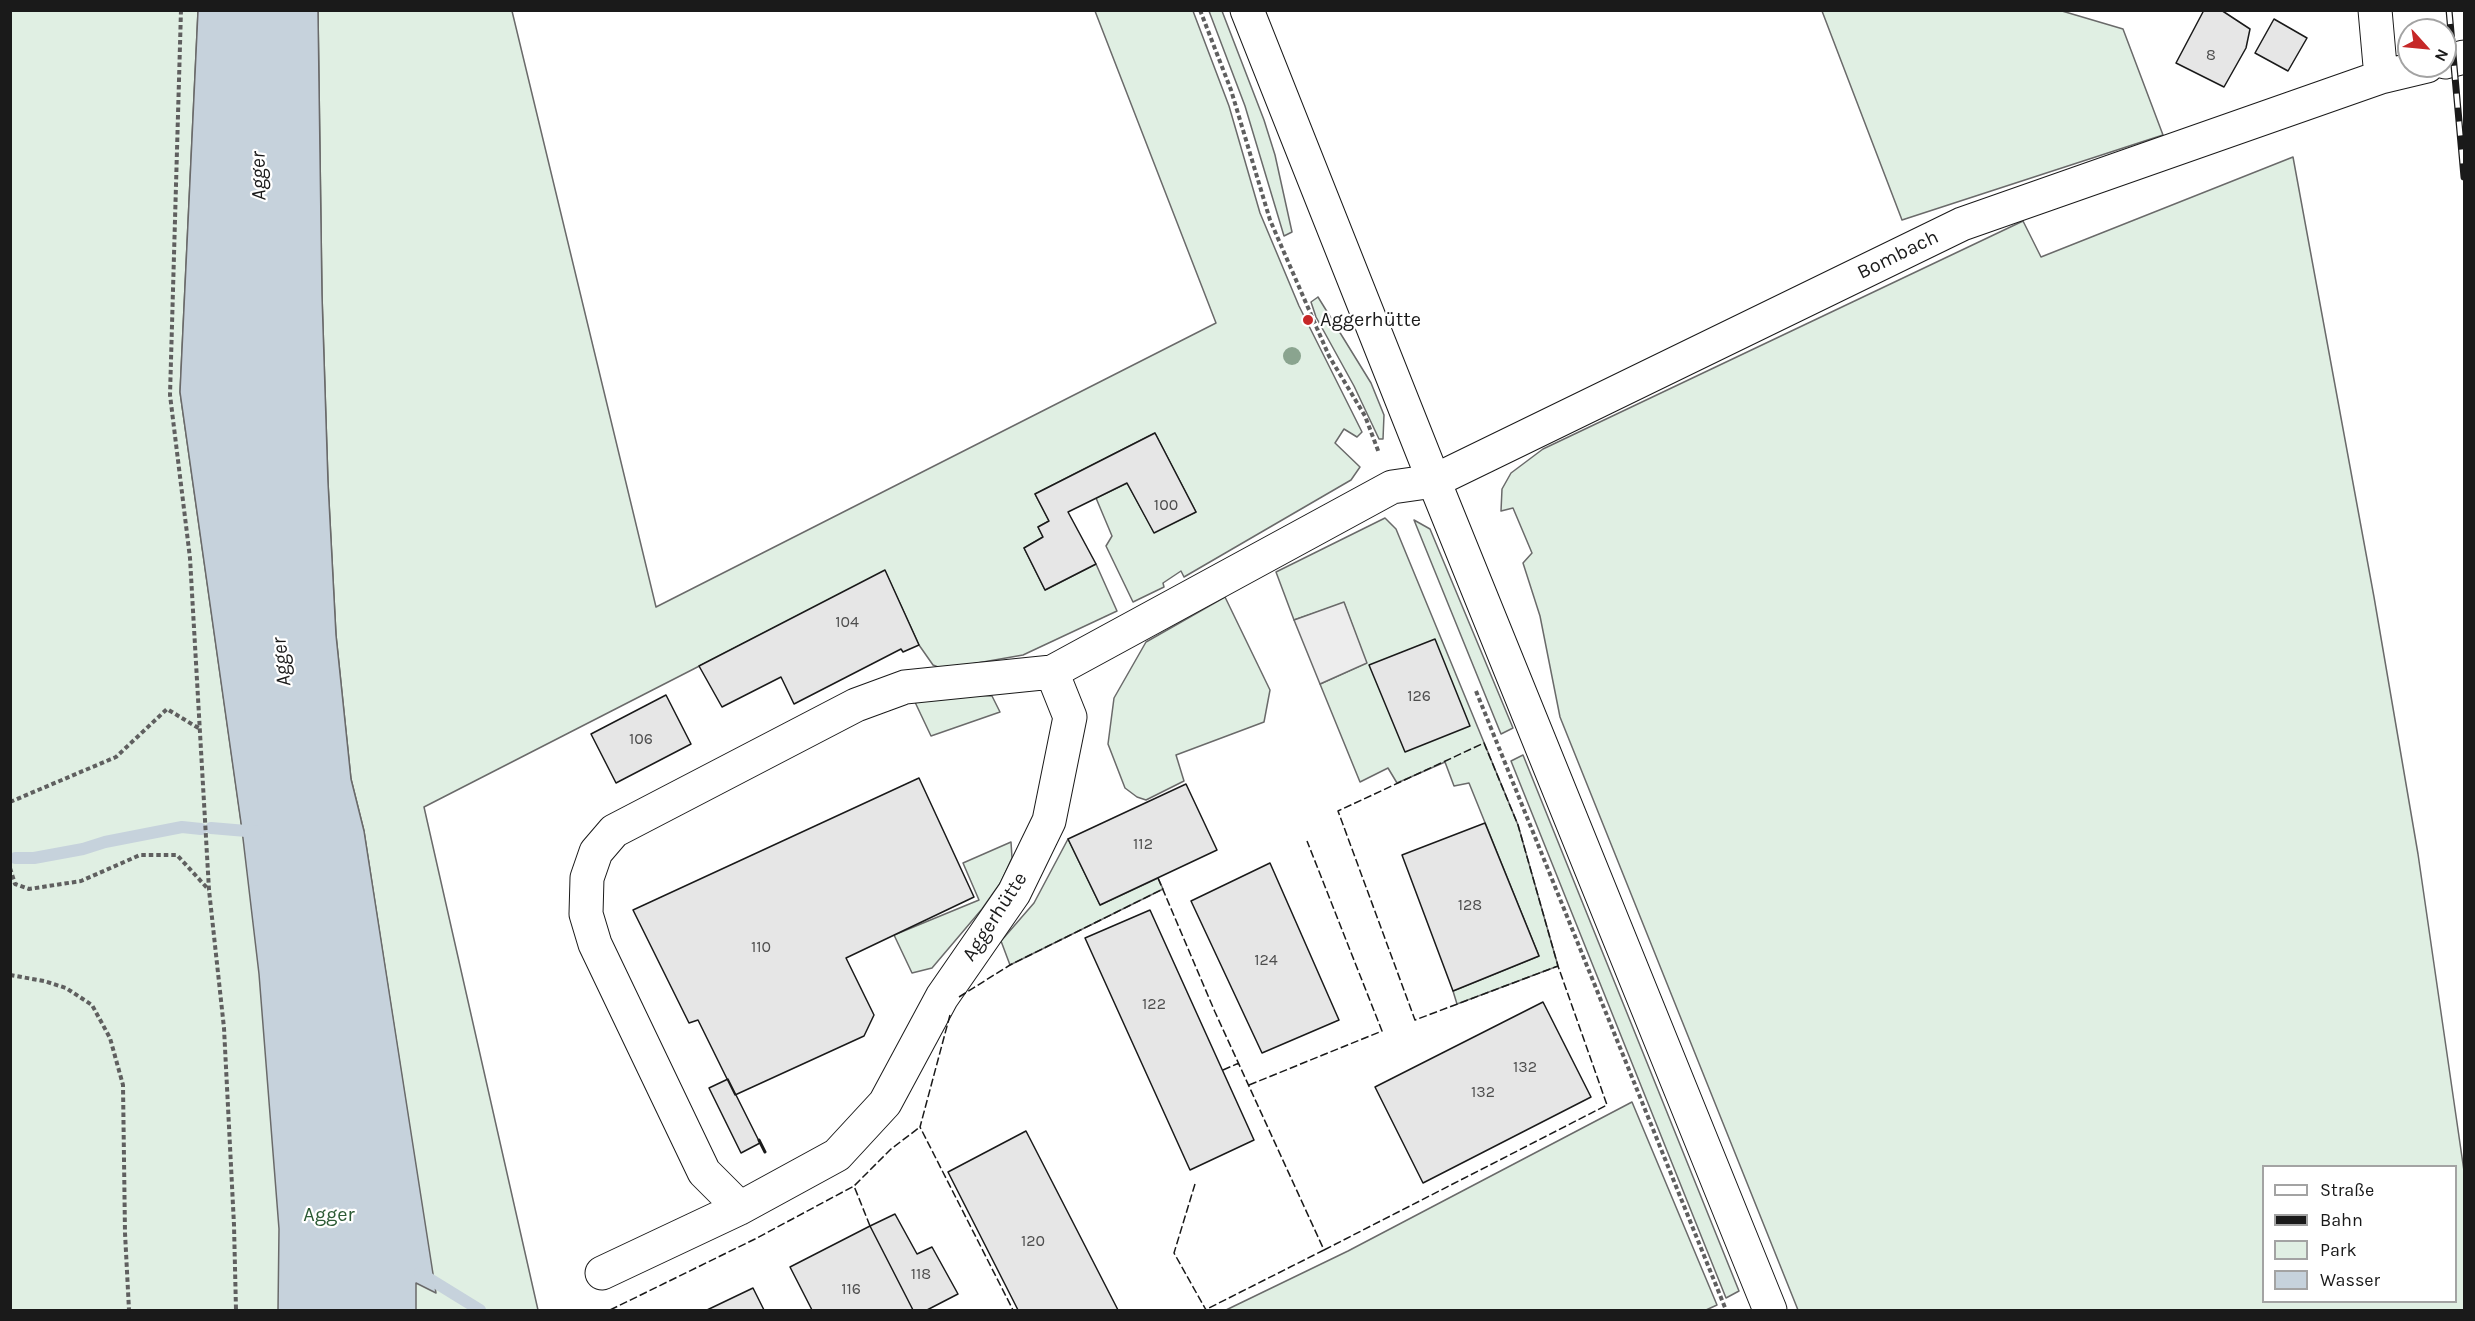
<!DOCTYPE html>
<meta charset="utf-8">
<style>
body{margin:0}
#map{position:relative;width:2475px;height:1321px;overflow:hidden;background:#fff;font-family:Karla,sans-serif}
canvas{display:block}
.frame{position:absolute;inset:0;border:12px solid #1a1a1a;pointer-events:none}
.legend{position:absolute;left:2262px;top:1165px;width:195px;height:138px;box-sizing:border-box;background:#fff;border:2px solid #a3a3a3;margin:0;padding:8px 10px;list-style:none;font-size:18px;color:#1a1a1a}
.legend li{display:flex;align-items:center;gap:12px;height:30px}
.legend b{width:30px;border:2px solid #a3a3a3}
.north{position:absolute;left:2397px;top:18px;width:60px;height:60px;box-sizing:border-box;background:#fff;border:2px solid #a3a3a3;border-radius:50%;rotate:117deg;font-size:16px;font-weight:700;line-height:24px;text-align:center;color:#1a1a1a}
.north::after{content:'';display:block;margin:auto;width:21px;height:27px;background:#c62828;clip-path:polygon(50% 0,100% 100%,50% 72%,0 100%)}
</style>
<div id="map">
<canvas width="2475" height="1321"></canvas>
<div class="frame"></div>
<ul class="legend">
<li><b style="height:8px;background:#fff"></b>Straße</li>
<li><b style="height:8px;background:#1a1a1a"></b>Bahn</li>
<li><b style="height:16px;background:#e0efe3"></b>Park</li>
<li><b style="height:16px;background:#c6d2dc"></b>Wasser</li>
</ul>
<div class="north">N</div>
</div>
<script>
const ctx = document.querySelector('canvas').getContext('2d');
ctx.lineJoin = 'round';
function paint(path, color) { ctx.fillStyle = color; ctx.fill(path, 'evenodd'); }
const poly = rows => new Path2D(rows.map(r => 'M' + r).join(''));
function stroke(path, color, width, dash) { ctx.strokeStyle = color; ctx.lineWidth = width; ctx.lineCap = dash ? 'butt' : 'round'; ctx.setLineDash(dash || []); ctx.stroke(path); }
function label(font, color, halo, rows, align = 'center') {
  ctx.font = font + ' Karla,sans-serif'; ctx.lineWidth = 4.5; ctx.setLineDash([]); ctx.textBaseline = 'middle'; ctx.strokeStyle = halo; ctx.fillStyle = color; for (const [text, x, y, turn = 0] of rows) {
    ctx.save(); ctx.translate(x, y); ctx.rotate((+turn || 0) * Math.PI / 180); ctx.textAlign = isNaN(turn) ? turn : align; if (halo) ctx.strokeText(text, 0, 0); ctx.fillText(text, 0, 0); ctx.restore();
  }
}
const green = poly([
 [10,11,198,11,180,392,242,828,425,1228,364,831,351,779,336,635,328,482,322,295,318,11,512,11,656,607,1216,323,1095,11,1193,11,1229,106,1260,213,1299,306,1362,432,1357,437,1344,429,1335,443,1360,467,1351,480,1184,577,1181,571,1163,583,1164,587,1133,602,1106,546,1112,536,1096,498,1127,483,1154,532,1196,512,1155,433,1035,494,1049,521,1038,527,1043,537,1024,548,1045,590,1096,564,1117,611,1023,655,943,669,933,665,919,645,885,571,424,807,538,1310,11,1310,10,11],
 [1209,11,1222,11,1264,120,1275,155,1292,232,1284,236,1245,106,1209,11],
 [1822,11,2062,11,2123,29,2163,135,1902,220,1822,11],
 [2293,157,2374,597,2418,854,2464,1171,2464,1310,1798,1310,1560,717,1540,616,1523,563,1532,553,1513,508,1501,511,1502,489,1511,473,1543,449,2023,221,2041,257,2293,157],
 [2264,1166,2456,1166,2456,1302,2264,1302,2264,1166],
 [1318,297,1371,383,1384,415,1383,439,1379,439,1354,386,1316,317,1311,302,1318,297],
 [1385,518,1396,529,1518,825,1558,966,1457,1004,1453,991,1539,956,1469,783,1454,786,1445,762,1397,783,1388,768,1360,782,1320,684,1366,663,1344,603,1294,620,1276,572,1385,518],
 [1414,520,1430,529,1513,728,1501,734,1414,520],
 [1225,597,1270,690,1264,722,1176,755,1184,781,1146,800,1137,797,1125,788,1108,744,1114,698,1146,642,1225,597],
 [937,693,992,696,1000,712,931,736,914,700,937,693],
 [1523,755,1739,1291,1726,1298,1511,761,1523,755],
 [1068,839,1100,905,1158,878,1163,889,1010,965,1001,941,1034,903,1068,839],
 [1011,842,1012,858,1001,882,982,909,932,968,912,973,894,935,979,900,963,863,1011,842],
 [1632,1102,1717,1305,1706,1310,1226,1310,1348,1251,1632,1102]
]);
const parking = poly([
 [1344,602,1367,663,1320,684,1294,620,1344,602]
]);
const water = poly([
 [198,11,318,11,322,295,328,482,336,635,351,779,364,831,436,1293,416,1283,416,1310,278,1310,279,1229,259,974,242,830,180,392,198,11]
]);
const stream = poly([
 [211,828,258,832],
 [15,858,34,858,83,849,105,842,182,827,201,829],
 [420,1273,480,1310]
]);
const building = poly([
 [2204,10,2221,10,2250,29,2246,48,2224,87,2176,63,2204,10],
 [2274,19,2307,38,2288,71,2255,53,2274,19],
 [1155,433,1196,512,1154,533,1127,483,1068,512,1096,564,1045,590,1024,548,1043,537,1038,527,1049,521,1035,494,1155,433],
 [885,570,919,645,903,652,901,649,794,704,781,677,722,707,699,666,885,570],
 [1435,639,1470,726,1405,752,1369,665,1435,639],
 [666,695,691,744,616,783,591,734,666,695],
 [919,778,974,897,846,958,874,1015,864,1036,735,1095,698,1020,689,1023,633,910,919,778],
 [1186,784,1217,850,1100,905,1068,839,1186,784],
 [1485,823,1539,956,1453,991,1402,855,1485,823],
 [1270,863,1339,1020,1262,1053,1191,901,1270,863],
 [1150,910,1254,1140,1190,1170,1085,938,1150,910],
 [1543,1002,1591,1097,1423,1183,1375,1087,1543,1002],
 [728,1079,760,1143,741,1153,709,1088,728,1079],
 [1026,1131,1118,1310,1018,1310,948,1172,1026,1131],
 [895,1214,917,1254,932,1247,958,1294,927,1310,913,1310,870,1226,895,1214],
 [870,1226,913,1310,812,1310,790,1267,870,1226],
 [753,1288,764,1310,707,1310,753,1288]
]);
const path = poly([
 [181,10,170,395,190,558,209,890,224,1028,234,1225,236,1310],
 [1200,10,1231,90,1270,220,1329,356,1365,416,1379,453],
 [1476,691,1726,1310],
 [10,802,116,757,167,709,200,729],
 [10,868,15,884,29,889,81,881,140,855,177,855,209,890],
 [10,975,44,981,66,988,92,1005,110,1038,123,1085,125,1233,129,1310]
]);
const minor = poly([
 [2375,10,2381,77],
 [2445,62,2464,57],
 [740,1208,704,1172,595,944,586,914,587,878,596,852,614,831,856,705,905,687,1052,672],
 [602,1273,740,1208,837,1155,885,1103,942,997,1014,893,1049,821,1070,717,1052,672,1392,487,1434,481,1962,224,2381,77,2427,66]
]);
const major = poly([
 [1247,10,1434,481,1770,1310]
]);
const rail = poly([
 [2449,10,2464,177]
]);
const fence = poly([
 [1158,878,1215,1012,1324,1250,1205,1310],
 [959,997,1010,965,1163,889],
 [950,1015,920,1127,1013,1310],
 [1223,1070,1239,1063],
 [1249,1085,1382,1031,1307,841],
 [1195,1184,1174,1253,1206,1310],
 [870,1226,854,1186,891,1149,920,1127],
 [1324,1250,1607,1105,1558,966,1518,825,1484,743,1338,811,1415,1020,1558,966],
 [610,1310,755,1239,854,1186]
]);
const wall = poly([
 [759,1140,765,1152]
]);
const trees = [
 [1292,356]
];
const markers = [
 [1308,320,6,"#c62828"]
];
const numberNames = [
 ["8",2211,55],
 ["100",1166,505],
 ["104",847,622],
 ["126",1419,696],
 ["106",641,739],
 ["112",1143,844],
 ["128",1470,905],
 ["110",761,947],
 ["124",1266,960],
 ["122",1154,1004],
 ["132",1525,1067],
 ["132",1483,1092],
 ["120",1033,1241],
 ["118",921,1274],
 ["116",851,1289]
];
const streetNames = [
 ["Bombach",1898,255,-26],
 ["Aggerhütte",995,917,-57]
];
const poiNames = [
 ["Aggerhütte",1320,320]
];
const parkNames = [
 ["Agger",329,1215]
];
const waterNames = [
 ["Agger",259,176,-91],
 ["Agger",282,662,-96]
];
paint(green, '#e0efe3');
stroke(green, '#6a6a6a', 1.5);
paint(parking, '#ededed');
stroke(parking, '#6a6a6a', 1.5);
paint(water, '#c6d2dc');
stroke(water, '#6a6a6a', 1.5);
stroke(stream, '#c6d2dc', 12);
paint(building, '#e6e6e6');
stroke(building, '#1a1a1a', 1.5);
stroke(minor, '#1a1a1a', 35);
stroke(major, '#1a1a1a', 35);
stroke(path, '#5f5f5f', 4, [4.5, 3]);
stroke(minor, '#fff', 33);
stroke(major, '#fff', 33);
stroke(rail, '#1a1a1a', 7);
stroke(rail, '#fff', 4.5, [14]);
stroke(fence, '#1a1a1a', 1.5, [8, 3]);
stroke(wall, '#1a1a1a', 3);
ctx.fillStyle = '#8aa48f';
for (const [x, y] of trees) { ctx.beginPath(); ctx.arc(x, y, 9, 0, 2 * Math.PI); ctx.fill(); }
for (const [x, y, r, color] of markers) { const dot = new Path2D(); dot.arc(x, y, r, 0, 2 * Math.PI); ctx.fillStyle = color; ctx.fill(dot); stroke(dot, '#fff', 2); }
label('16px', '#4d4d4d', null, numberNames);
label('20px', '#1a1a1a', '#fff', streetNames);
label('20px', '#1a1a1a', '#fff', poiNames, 'left');
label('20px', '#2b5a34', '#fff', parkNames);
label('italic 21px', '#1a1a1a', '#fff', waterNames);
</script>
